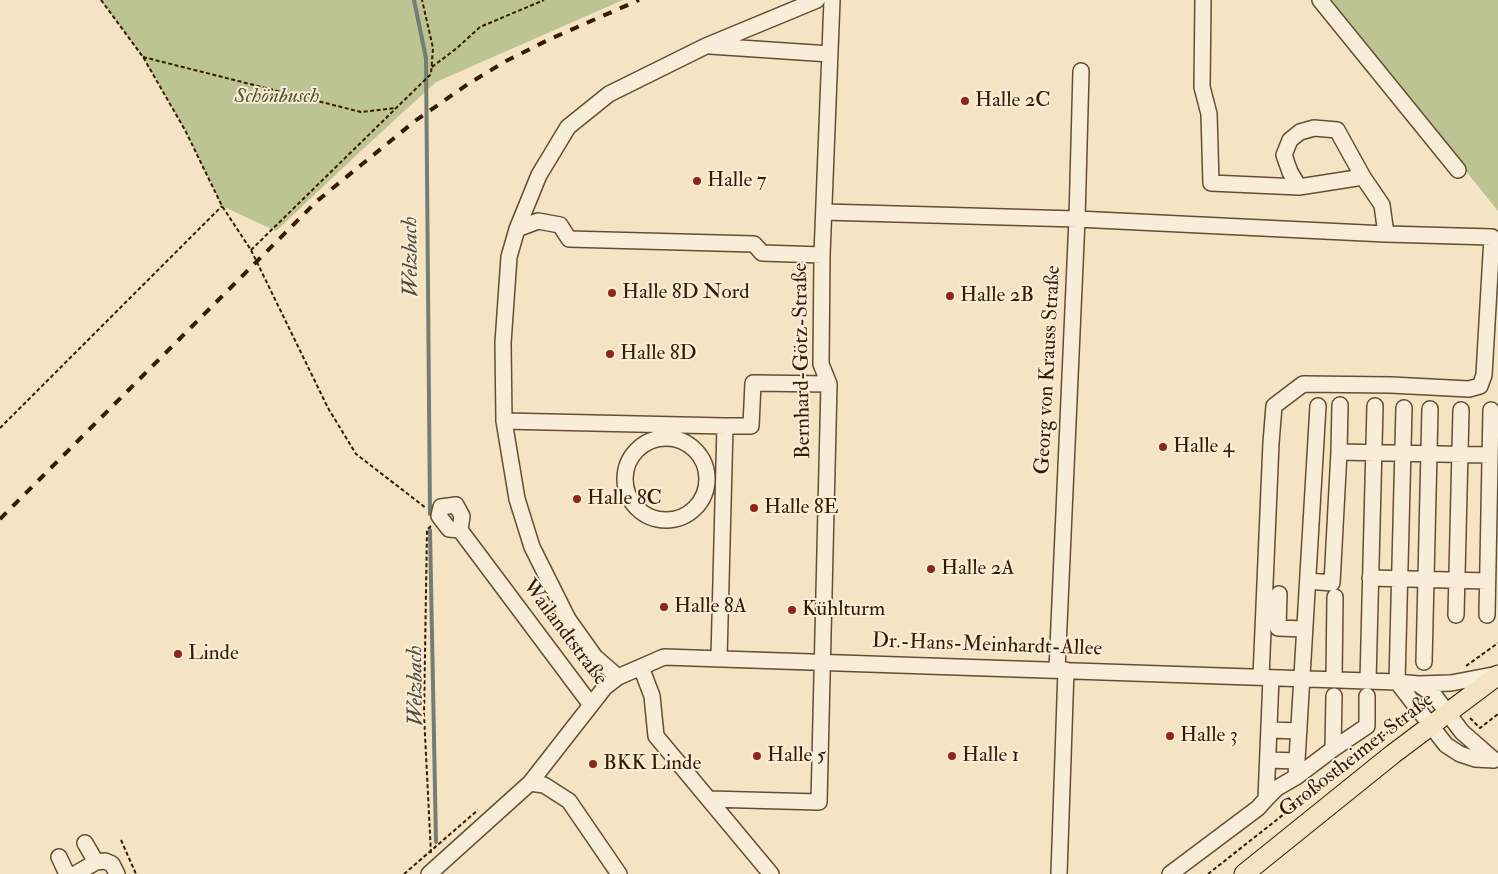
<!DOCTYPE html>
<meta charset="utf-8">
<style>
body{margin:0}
canvas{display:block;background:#f5e4c4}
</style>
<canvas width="1498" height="874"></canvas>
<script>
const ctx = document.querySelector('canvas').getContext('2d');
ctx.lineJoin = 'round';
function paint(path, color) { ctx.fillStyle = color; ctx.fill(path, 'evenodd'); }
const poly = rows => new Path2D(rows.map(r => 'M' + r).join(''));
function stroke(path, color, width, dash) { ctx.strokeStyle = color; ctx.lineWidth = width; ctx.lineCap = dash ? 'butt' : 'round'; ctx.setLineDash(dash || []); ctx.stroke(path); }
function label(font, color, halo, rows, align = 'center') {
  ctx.font = font + ' "IM FELL Double Pica",serif'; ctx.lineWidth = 4; ctx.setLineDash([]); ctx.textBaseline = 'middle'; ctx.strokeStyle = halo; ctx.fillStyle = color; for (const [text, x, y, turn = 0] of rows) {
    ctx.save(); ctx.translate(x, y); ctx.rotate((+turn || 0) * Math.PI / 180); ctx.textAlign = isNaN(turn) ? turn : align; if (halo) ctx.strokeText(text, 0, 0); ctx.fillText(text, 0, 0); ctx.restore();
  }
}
const green = poly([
 [101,0,623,0,436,82,362,150,276,231,222,206,185,130,143,57],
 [1328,0,1498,0,1498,211]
]);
const stream = poly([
 [414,0,426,58,430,514],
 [430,530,436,842]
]);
const path = poly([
 [101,0,143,57,185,130,222,206,251,250,328,408,356,454,426,508],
 [143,57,361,112,395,108],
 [432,67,457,48,480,27,544,0],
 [251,250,431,74,433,48,422,0],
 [0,428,222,206],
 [431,526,427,530,424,715,431,854],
 [1466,666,1498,643],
 [1470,718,1480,728,1498,714],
 [121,840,136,874],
 [404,874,478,810],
 [1208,874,1407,717]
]);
const minor = poly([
 [1203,0,1202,87,1209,114,1211,183,1299,187,1290,172,1284,155,1290,140,1300,132,1314,128,1337,130,1363,177,1382,205,1386,234],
 [1320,0,1458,170],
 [710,46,830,54],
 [1299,187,1363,177],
 [824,212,1077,219,1386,234,1492,237,1484,375,1480,386,1469,389,1391,385,1303,384,1274,406,1271,443,1261,677],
 [517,229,538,221,560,225,569,239,754,244,762,253,822,255],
 [1340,405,1339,452,1490,455],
 [504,421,725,426],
 '625 479a41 41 0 1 1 82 0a41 41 0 1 1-82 0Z',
 [1370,578,1487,581],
 [1308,581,1332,583,1339,452],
 [1279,594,1278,628,1305,629],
 [1456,615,1461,410],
 [1487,615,1491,410],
 [719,658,725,426,751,426,753,383,829,384],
 [1424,662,1430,409],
 [641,667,652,696,656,736,771,874],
 [1057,670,1077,219,1081,71],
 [618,677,595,657,568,619,532,547,517,499,504,421,503,343,509,257,517,229,539,175,568,127,609,94,706,46,817,0],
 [1334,680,1335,597],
 [1368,681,1375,406],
 [1397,682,1404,408],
 [1397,682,1446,745,1460,754,1475,759,1494,760],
 [1418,684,1451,683,1498,674],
 [591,705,605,687,618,677,664,657,1397,682,1418,684,1434,695,1462,732,1494,760],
 [1270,730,1299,731],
 [1333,749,1334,696],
 [1269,760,1297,761],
 [1296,777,1333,749,1367,726,1367,696],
 [530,783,544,785,569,801,619,874],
 [709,799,819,802,829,384,821,364,822,255,832,0],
 [1266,799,1277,788,1296,777,1318,406],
 [85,843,96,862],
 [59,857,67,874],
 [75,874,96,862,105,861,112,864,117,874],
 [429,874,530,783,591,705,460,530,449,529,439,516,441,507,456,505,462,516,460,530],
 [1059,874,1066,670],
 [1170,874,1258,808,1266,799,1271,678]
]);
const major = poly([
 [1244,874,1393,754,1498,675]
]);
const rail = poly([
 [0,519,317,201,415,121,468,84,506,61,548,40,639,0]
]);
const markers = [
 [965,101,5,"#8f2418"],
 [697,181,5,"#8f2418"],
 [612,293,5,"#8f2418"],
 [950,296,5,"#8f2418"],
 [610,354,5,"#8f2418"],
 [1163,447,5,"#8f2418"],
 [577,499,5,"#8f2418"],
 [754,508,5,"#8f2418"],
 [931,569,5,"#8f2418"],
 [664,607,5,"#8f2418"],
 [792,610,5,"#8f2418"],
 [178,654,5,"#8f2418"],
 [1170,736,5,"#8f2418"],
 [757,756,5,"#8f2418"],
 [952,756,5,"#8f2418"],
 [593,764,5,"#8f2418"]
];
const parkNames = [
 ["Schönbusch",277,97]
];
const poiNames = [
 ["Halle 2C",975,101],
 ["Halle 7",707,181],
 ["Halle 8D Nord",622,293],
 ["Halle 2B",960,296],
 ["Halle 8D",620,354],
 ["Halle 4",1173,447],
 ["Halle 8C",587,499],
 ["Halle 8E",764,508],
 ["Halle 2A",941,569],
 ["Halle 8A",674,607],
 ["Kühlturm",802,610],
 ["Linde",188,654],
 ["Halle 3",1180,736],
 ["Halle 5",767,756],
 ["Halle 1",962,756],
 ["BKK Linde",603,764]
];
const streetNames = [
 ["Bernhard-Götz-Straße",803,361,-91],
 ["Georg von Krauss Straße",1049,370,-87],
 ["Wailandtstraße",564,633,53],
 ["Dr.-Hans-Meinhardt-Allee",987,646,2],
 ["Großostheimer Straße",1357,756,-38]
];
const waterNames = [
 ["Welzbach",412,257,-91],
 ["Welzbach",417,686,-91]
];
paint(green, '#bcc494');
stroke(stream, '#757c71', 4);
stroke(minor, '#664d31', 18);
stroke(major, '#361b00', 21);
stroke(path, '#361b00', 2, [4, 2.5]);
stroke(minor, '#f8edd9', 15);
stroke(major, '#f5e4c4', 19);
stroke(rail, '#361b00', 4, [9, 9]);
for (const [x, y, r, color] of markers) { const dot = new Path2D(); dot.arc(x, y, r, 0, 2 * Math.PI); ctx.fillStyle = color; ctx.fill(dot); stroke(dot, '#f8edd9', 2); }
label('italic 21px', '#5e4e2c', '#f8edd9', parkNames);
label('21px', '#361b00', '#f8edd9', poiNames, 'left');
label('21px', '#361b00', '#f8edd9', streetNames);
label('italic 22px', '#564c38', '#f8edd9', waterNames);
</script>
